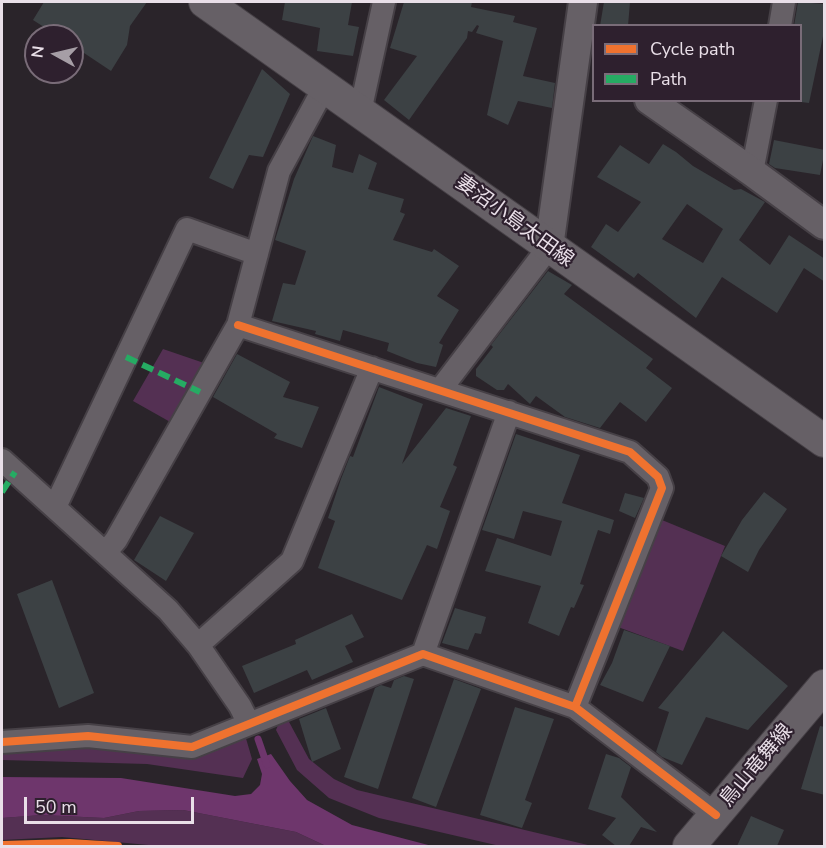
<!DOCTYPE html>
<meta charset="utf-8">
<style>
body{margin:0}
#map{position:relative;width:826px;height:848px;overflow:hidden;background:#2a242a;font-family:"Nunito Sans",sans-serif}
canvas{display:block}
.frame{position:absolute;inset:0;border:3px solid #e9dfe8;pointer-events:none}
.legend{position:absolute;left:592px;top:24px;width:210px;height:78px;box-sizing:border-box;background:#2e202e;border:2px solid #796c78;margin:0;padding:8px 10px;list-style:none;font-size:18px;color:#e9dfe8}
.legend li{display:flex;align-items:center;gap:12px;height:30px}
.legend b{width:30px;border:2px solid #796c78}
.north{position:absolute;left:24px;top:24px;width:60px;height:60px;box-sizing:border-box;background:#2e202e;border:2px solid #796c78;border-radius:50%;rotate:278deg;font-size:16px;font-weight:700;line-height:24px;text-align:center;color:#e9dfe8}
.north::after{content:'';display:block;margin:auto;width:21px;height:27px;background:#a69ea6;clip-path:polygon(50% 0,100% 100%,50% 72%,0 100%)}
.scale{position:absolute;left:24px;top:797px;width:170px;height:27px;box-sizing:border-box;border:3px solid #e9dfe8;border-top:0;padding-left:8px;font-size:18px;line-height:21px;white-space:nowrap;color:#e9dfe8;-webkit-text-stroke:4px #2e202e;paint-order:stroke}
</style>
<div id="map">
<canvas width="826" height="848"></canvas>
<div class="frame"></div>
<ul class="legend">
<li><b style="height:8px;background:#ef722f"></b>Cycle path</li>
<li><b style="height:8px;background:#26ab63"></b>Path</li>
</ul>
<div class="north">N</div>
<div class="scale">50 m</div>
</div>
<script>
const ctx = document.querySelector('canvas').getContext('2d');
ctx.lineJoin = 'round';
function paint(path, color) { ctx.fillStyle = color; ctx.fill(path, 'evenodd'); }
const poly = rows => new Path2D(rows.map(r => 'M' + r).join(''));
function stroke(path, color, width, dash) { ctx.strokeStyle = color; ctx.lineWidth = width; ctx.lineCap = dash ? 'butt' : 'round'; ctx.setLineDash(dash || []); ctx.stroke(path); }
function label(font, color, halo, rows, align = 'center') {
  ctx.font = font + ' "Nunito Sans","Noto Sans JP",sans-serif'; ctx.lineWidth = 4.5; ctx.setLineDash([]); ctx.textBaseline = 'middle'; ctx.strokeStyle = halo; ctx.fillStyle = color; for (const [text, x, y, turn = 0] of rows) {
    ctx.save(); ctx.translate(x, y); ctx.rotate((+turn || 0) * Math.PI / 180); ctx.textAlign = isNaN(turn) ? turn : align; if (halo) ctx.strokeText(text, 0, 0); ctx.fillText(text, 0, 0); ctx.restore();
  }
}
const green = poly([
 [163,349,204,363,172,423,133,401],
 [662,520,725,546,683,651,618,627],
 [288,720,309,759,334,779,357,790,592,846,500,846,379,818,329,798,297,770,276,730,278,725],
 [245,735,252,759,243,778,147,764,2,760,2,747],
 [183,810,296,832,326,846,159,846,62,837,2,840,2,818,42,815,104,818,139,811]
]);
const water = poly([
 [271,754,290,781,307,800,352,825,432,846,326,846,296,832,183,810,139,811,104,818,42,815,2,818,2,777,121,778,235,796,251,794,260,785,262,774,257,759]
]);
const stream = poly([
 [258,739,267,765]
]);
const building = poly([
 [44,2,147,2,130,26,127,45,111,71,72,45,72,36,58,36,33,20],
 [285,2,352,2,348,25,359,27,353,56,317,51,320,28,282,20],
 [404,2,472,2,471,7,515,16,513,22,537,28,523,76,555,83,552,108,518,101,508,125,487,115,503,41,476,33,479,26,477,25,472,32,468,31,467,38,409,120,384,100,417,56,390,48],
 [604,2,630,2,628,26,600,26],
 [798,2,825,4,825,27,809,103,801,102,801,26,794,26],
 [262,69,290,94,263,157,249,155,233,189,209,178],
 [313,136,336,145,332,167,353,173,359,154,377,163,368,189,404,199,400,212,405,214,393,240,432,252,434,249,459,266,437,296,459,310,439,343,443,345,436,367,417,363,387,351,389,343,343,330,340,341,315,334,316,331,272,321,283,283,295,285,306,251,275,240,294,179],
 [774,140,825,150,820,175,775,168,769,164],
 [663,144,676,152,693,166,734,190,741,189,765,202,739,240,770,265,789,235,825,259,825,282,804,268,777,313,722,277,696,318,638,273,634,278,591,247,606,224,618,232,641,202,597,177,620,145,649,164],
 [687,204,723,229,703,263,662,239],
 [548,271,572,285,564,294,653,359,646,368,672,388,646,422,620,402,600,428,565,417,536,396,530,404,508,384,504,390,497,390,476,376,476,369,493,347,491,345],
 [237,354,290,382,283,397,319,407,302,448,274,438,277,434,213,397],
 [379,387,423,404,402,464,446,408,471,416,453,465,457,467,440,507,450,511,437,549,427,545,402,600,318,568,335,521,328,518,341,479,350,456,353,457],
 [516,434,580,455,562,503,614,520,610,534,598,530,580,584,584,585,574,608,571,607,559,636,528,623,541,586,485,571,497,538,551,556,562,521,523,511,514,539,482,530],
 [764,492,787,509,759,550,748,572,721,556,742,520],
 [625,493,644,498,635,518,619,511],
 [160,516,194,533,166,581,134,560],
 [52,580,94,693,59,708,17,594],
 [455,608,486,617,481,634,475,633,468,650,442,643],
 [352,614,364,637,345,646,353,662,312,680,307,670,254,693,242,666,296,644,295,640],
 [624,630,670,646,643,702,600,685,612,663],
 [723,631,788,686,748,730,706,717,682,765,662,757,656,752,669,712,658,708],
 [404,676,414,679,378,789,344,777,375,688,381,685,391,688,394,680],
 [454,679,481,689,436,807,412,798],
 [515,707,554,719,525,800,532,803,522,828,480,815],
 [326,708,341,749,312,762,299,719],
 [820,726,825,727,825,795,801,789],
 [606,754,619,758,631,767,621,797,657,832,641,827,629,846,616,846,602,835,616,818,588,809],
 [751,816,784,830,777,846,737,846]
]);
const minor = poly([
 [780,26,784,2],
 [360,112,384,2],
 [752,172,766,100],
 [238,325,630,452,658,477,662,488,575,707],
 [440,390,549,247],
 [2,460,168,610,198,645,240,706,249,724],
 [55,507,187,229,257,254],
 [106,552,116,540,238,325,279,171,325,86],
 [198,645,292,561,372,368],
 [423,654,509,412],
 [2,742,88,736,192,747,423,654,575,707,716,815]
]);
const tertiary = poly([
 [649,100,752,172,824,225],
 [549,247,583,2]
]);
const secondary = poly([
 [205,2,824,441],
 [689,846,824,686]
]);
const quiet = poly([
 [126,357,200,392],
 [2,492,15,472]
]);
const cycleway = poly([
 [238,325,630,452,658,477,662,488,575,707],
 [2,742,88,736,192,747,423,654,575,707,716,815],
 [2,845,70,843,118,846]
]);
const streetNames = [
 ["妻沼小島太田線",514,222,36],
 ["鳥山竜舞線",757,766,-50]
];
paint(green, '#543053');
paint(water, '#6e366c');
stroke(stream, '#6e366c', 7);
paint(building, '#3c4144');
stroke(minor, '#464046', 26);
stroke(tertiary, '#464046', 32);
stroke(secondary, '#464046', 34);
stroke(minor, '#666066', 22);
stroke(tertiary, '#666066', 28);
stroke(secondary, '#666066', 32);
stroke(quiet, '#26ab63', 6, [12, 6]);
stroke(cycleway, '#ef722f', 8);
label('20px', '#e9dfe8', '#2e202e', streetNames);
</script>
